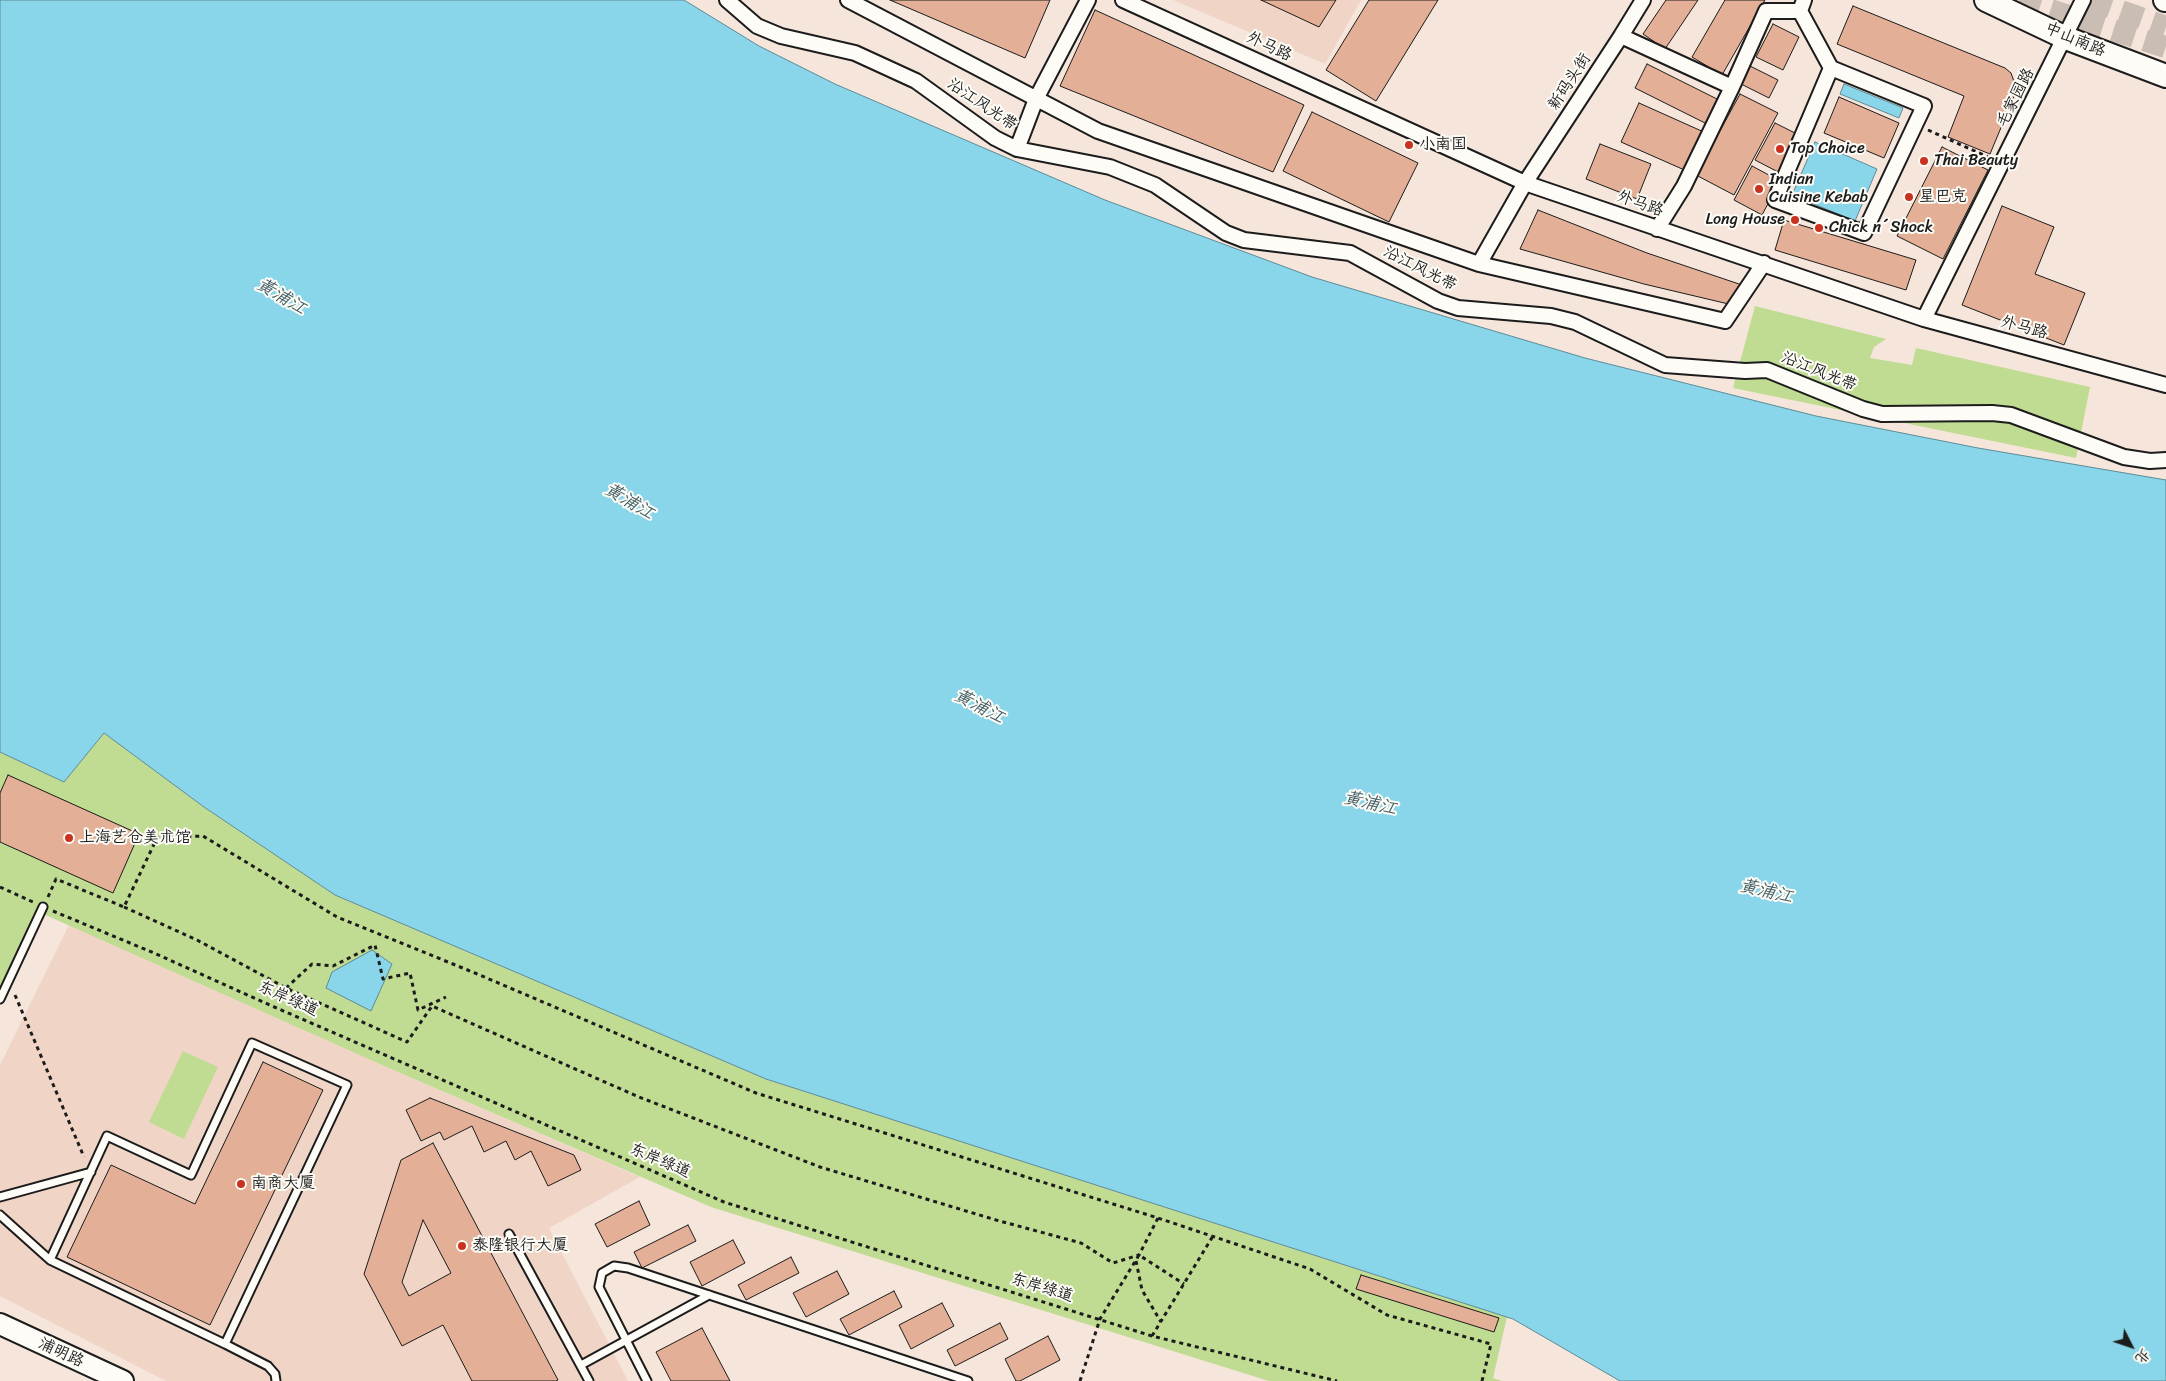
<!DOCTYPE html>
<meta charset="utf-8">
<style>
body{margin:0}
#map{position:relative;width:2166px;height:1381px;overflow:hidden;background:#f5e5da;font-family:Sriracha,"LXGW WenKai TC",sans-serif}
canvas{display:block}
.north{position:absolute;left:2106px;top:1321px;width:50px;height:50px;-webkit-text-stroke:4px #fdfcf7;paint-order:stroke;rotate:131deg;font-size:14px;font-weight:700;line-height:20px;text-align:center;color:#1c1c1c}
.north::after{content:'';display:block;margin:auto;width:18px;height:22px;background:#1c1c1c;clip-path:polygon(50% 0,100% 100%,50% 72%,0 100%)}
</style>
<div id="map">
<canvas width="2166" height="1381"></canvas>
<div class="north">北</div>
</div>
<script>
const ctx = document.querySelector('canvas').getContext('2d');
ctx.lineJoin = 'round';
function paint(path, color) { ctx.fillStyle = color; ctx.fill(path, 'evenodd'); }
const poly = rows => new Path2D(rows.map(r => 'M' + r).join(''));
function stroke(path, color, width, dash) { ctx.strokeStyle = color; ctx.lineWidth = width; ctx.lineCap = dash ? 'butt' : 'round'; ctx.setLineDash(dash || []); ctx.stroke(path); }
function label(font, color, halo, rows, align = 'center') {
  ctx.font = font + ' Sriracha,"LXGW WenKai TC",sans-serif'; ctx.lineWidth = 4; ctx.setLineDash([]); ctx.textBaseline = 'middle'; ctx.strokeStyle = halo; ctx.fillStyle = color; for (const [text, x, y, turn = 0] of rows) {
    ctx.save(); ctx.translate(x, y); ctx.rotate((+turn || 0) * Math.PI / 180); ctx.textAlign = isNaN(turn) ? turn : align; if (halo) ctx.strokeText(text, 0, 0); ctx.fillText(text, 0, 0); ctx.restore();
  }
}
const built = poly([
 [1173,0,1361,0,1325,64],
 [69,925,391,1069,640,1177,549,1228,628,1381,166,1381,0,1296,0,1065]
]);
const green = poly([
 [1755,306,1886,339,1874,347,1870,358,1912,365,1916,348,2090,387,2076,458,1733,388],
 [104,733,204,807,335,895,766,1079,1507,1317,1493,1378,1502,1381,1269,1381,711,1207,391,1069,41,913,0,999,0,752,64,782],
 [183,1051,218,1067,184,1139,149,1122]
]);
const water = poly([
 [0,0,684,0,759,46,835,84,1105,200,1312,277,1585,358,1816,416,1978,448,2166,480,2166,1381,1620,1381,1513,1319,766,1079,335,895,204,807,104,733,64,782,0,752,0,0],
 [1844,84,1903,108,1899,118,1840,94,1844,84],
 [1815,142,1877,169,1855,221,1792,195,1815,142],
 [372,950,392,964,371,1011,326,988,332,972,372,950]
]);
const building = poly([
 [890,0,1050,0,1025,58,890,0],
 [1261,0,1336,0,1319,27,1261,0],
 [1369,0,1438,0,1376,101,1326,70,1369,0],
 [1666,0,1698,0,1665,49,1643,34,1666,0],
 [1725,0,1765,0,1722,75,1692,57,1725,0],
 [1853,6,2005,68,2011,73,2016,87,2015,94,1990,154,1948,137,1964,96,1837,44,1853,6],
 [1095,10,1304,105,1273,172,1060,86,1095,10],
 [1773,24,1799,37,1783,70,1756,57,1773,24],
 [1647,64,1721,101,1709,125,1635,88,1647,64],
 [1750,66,1778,80,1769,98,1741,84,1750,66],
 [1740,94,1778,113,1734,195,1696,175,1740,94],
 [1839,97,1899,123,1884,158,1824,133,1839,97],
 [1639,103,1706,133,1689,172,1621,142,1639,103],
 [1312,112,1418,163,1389,222,1283,171,1312,112],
 [1775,123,1801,136,1782,174,1755,160,1775,123],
 [1600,144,1651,164,1637,199,1586,179,1600,144],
 [1942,147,1988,170,1943,259,1897,236,1942,147],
 [1752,166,1780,181,1762,215,1734,200,1752,166],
 [2002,206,2054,227,2035,274,2085,293,2064,345,1962,305,2002,206],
 [1538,210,1647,253,1742,285,1750,295,1748,300,1745,304,1737,306,1644,284,1520,249,1538,210],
 [1784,220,1916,260,1906,290,1775,250,1784,220],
 [8,775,139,834,113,893,0,842,0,793,8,775],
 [263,1062,323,1090,210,1325,67,1257,111,1165,195,1204,263,1062],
 [430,1098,574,1155,581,1170,548,1186,531,1151,515,1160,506,1141,484,1152,472,1126,444,1140,440,1132,421,1141,406,1110,430,1098],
 [433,1143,558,1380,556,1381,472,1381,443,1325,402,1346,364,1274,401,1160,433,1143],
 [423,1220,451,1273,409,1296,402,1282,423,1220],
 [639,1201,650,1225,607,1247,595,1224,639,1201],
 [688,1225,696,1241,642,1268,634,1252,688,1225],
 [733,1240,745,1263,702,1286,690,1262,733,1240],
 [791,1257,799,1273,746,1300,738,1285,791,1257],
 [837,1271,849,1294,806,1317,793,1293,837,1271],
 [1361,1275,1499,1318,1494,1332,1356,1289,1361,1275],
 [894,1291,902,1307,849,1335,840,1319,894,1291],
 [942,1303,954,1326,911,1349,899,1325,942,1303],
 [1000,1323,1008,1339,955,1366,947,1350,1000,1323],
 [702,1328,730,1381,671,1381,656,1352,702,1328],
 [1048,1336,1060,1360,1020,1381,1016,1381,1005,1359,1048,1336]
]);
const primaryTunnel = poly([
 [2019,0,2166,47],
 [2090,0,2166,27]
]);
const path = poly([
 [1928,130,1988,157],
 [0,887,33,902],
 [48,897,56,879,124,907,157,838,203,836,337,917,475,973,756,1093,1158,1218,1310,1269,1387,1315,1491,1344,1482,1381],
 [124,907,197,940,286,988,407,1042,432,1006,639,1097,820,1167,996,1220,1081,1243,1113,1263,1139,1255,1158,1218],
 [53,911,154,953,272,1006,724,1202,1152,1336,1337,1381],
 [286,988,312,964,333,966,375,945,383,979,410,973,418,1010,446,997],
 [15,995,84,1157],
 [1136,1261,1142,1290,1161,1322],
 [1152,1336,1213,1236],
 [1080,1381,1100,1319,1139,1255,1184,1284]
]);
const lane = poly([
 [0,999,43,907],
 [0,1197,91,1172],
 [0,1215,50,1260,225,1344,347,1085,252,1043,191,1175,107,1136,50,1260],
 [509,1234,589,1381],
 [225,1344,268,1366,275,1374,276,1381],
 [581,1365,709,1295],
 [647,1381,599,1287,602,1273,614,1266,628,1268,968,1381]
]);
const street = poly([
 [727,0,757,26,781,36,855,53,916,81,995,138,1017,149,1110,167,1155,185,1226,233,1244,240,1350,253,1438,301,1458,308,1551,316,1575,322,1665,365,1745,371,1767,370,1863,409,1882,414,1992,413,2011,415,2124,457,2150,461,2166,460],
 [848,0,1098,131,1479,264,1725,321,1764,263],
 [1123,0,1525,183,1924,319,2166,385],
 [1804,0,1800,11,1831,68,1775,200,1864,233,1924,106,1831,68],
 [1621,36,1732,87,1766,11,1800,11],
 [1017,149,1036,99,1088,0],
 [1657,229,1684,186,1732,87],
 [1479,264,1525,183,1621,36,1643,0],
 [1924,319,2083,0]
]);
const secondary = poly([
 [0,1324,123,1381]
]);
const primary = poly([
 [1986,0,2066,38,2166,76],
 [2165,0,2166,0]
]);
const markers = [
 [1409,145,5,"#c8321e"],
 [1780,149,5,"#c8321e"],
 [1924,161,5,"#c8321e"],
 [1759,189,5,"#c8321e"],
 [1909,197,5,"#c8321e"],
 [1795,220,5,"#c8321e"],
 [1819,228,5,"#c8321e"],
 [69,838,5,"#c8321e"],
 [241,1184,5,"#c8321e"],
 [462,1246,5,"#c8321e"]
];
const streetNames = [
 ["中山南路",2075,40,23],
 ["外马路",1269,47,25],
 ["新码头街",1570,82,-57],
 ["毛家园路",2016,98,-63],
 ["沿江风光带",982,105,34],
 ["外马路",1640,204,19],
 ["沿江风光带",1420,269,27],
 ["外马路",2024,328,15],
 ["沿江风光带",1819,372,22],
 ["东岸绿道",288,999,24],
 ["东岸绿道",660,1161,23],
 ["东岸绿道",1042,1288,17],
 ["浦明路",61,1353,25]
];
const poiNames = [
 ["小南国",1419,145],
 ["Top Choice",1790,149],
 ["Thai Beauty",1934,161],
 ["Indian",1769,180],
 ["Cuisine Kebab",1769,198],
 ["星巴克",1919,197],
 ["Long House",1785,220,"right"],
 ["Chick n´Shock",1829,228],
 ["上海艺仓美术馆",79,838],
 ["南商大厦",251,1184],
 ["泰隆银行大厦",472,1246]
];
const waterNames = [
 ["黄浦江",281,297,31],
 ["黄浦江",629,502,31],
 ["黄浦江",979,707,28],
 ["黄浦江",1370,804,13],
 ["黄浦江",1766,892,13]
];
paint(built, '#f0d5c6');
paint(green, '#c0db92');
paint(water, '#89d5e9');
stroke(water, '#5d8b97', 1);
paint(building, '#e3af96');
stroke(building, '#1c1c1c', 1);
stroke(primaryTunnel, '#cabdb4', 22, [22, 11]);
stroke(lane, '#1c1c1c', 11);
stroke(street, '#1c1c1c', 18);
stroke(secondary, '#1c1c1c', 24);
stroke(primary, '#1c1c1c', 26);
stroke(path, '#1c1c1c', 3, [4, 4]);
stroke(lane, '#fdfcf7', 7);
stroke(street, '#fdfcf7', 14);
stroke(secondary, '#fdfcf7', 20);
stroke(primary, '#fdfcf7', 22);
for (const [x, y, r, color] of markers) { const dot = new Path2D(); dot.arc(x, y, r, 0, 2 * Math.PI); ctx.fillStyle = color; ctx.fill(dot); stroke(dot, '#fdfcf7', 2); }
label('16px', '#1c1c1c', '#fdfcf7', streetNames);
label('16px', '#1c1c1c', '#fdfcf7', poiNames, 'left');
label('italic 18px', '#425d64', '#fdfcf7', waterNames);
</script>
